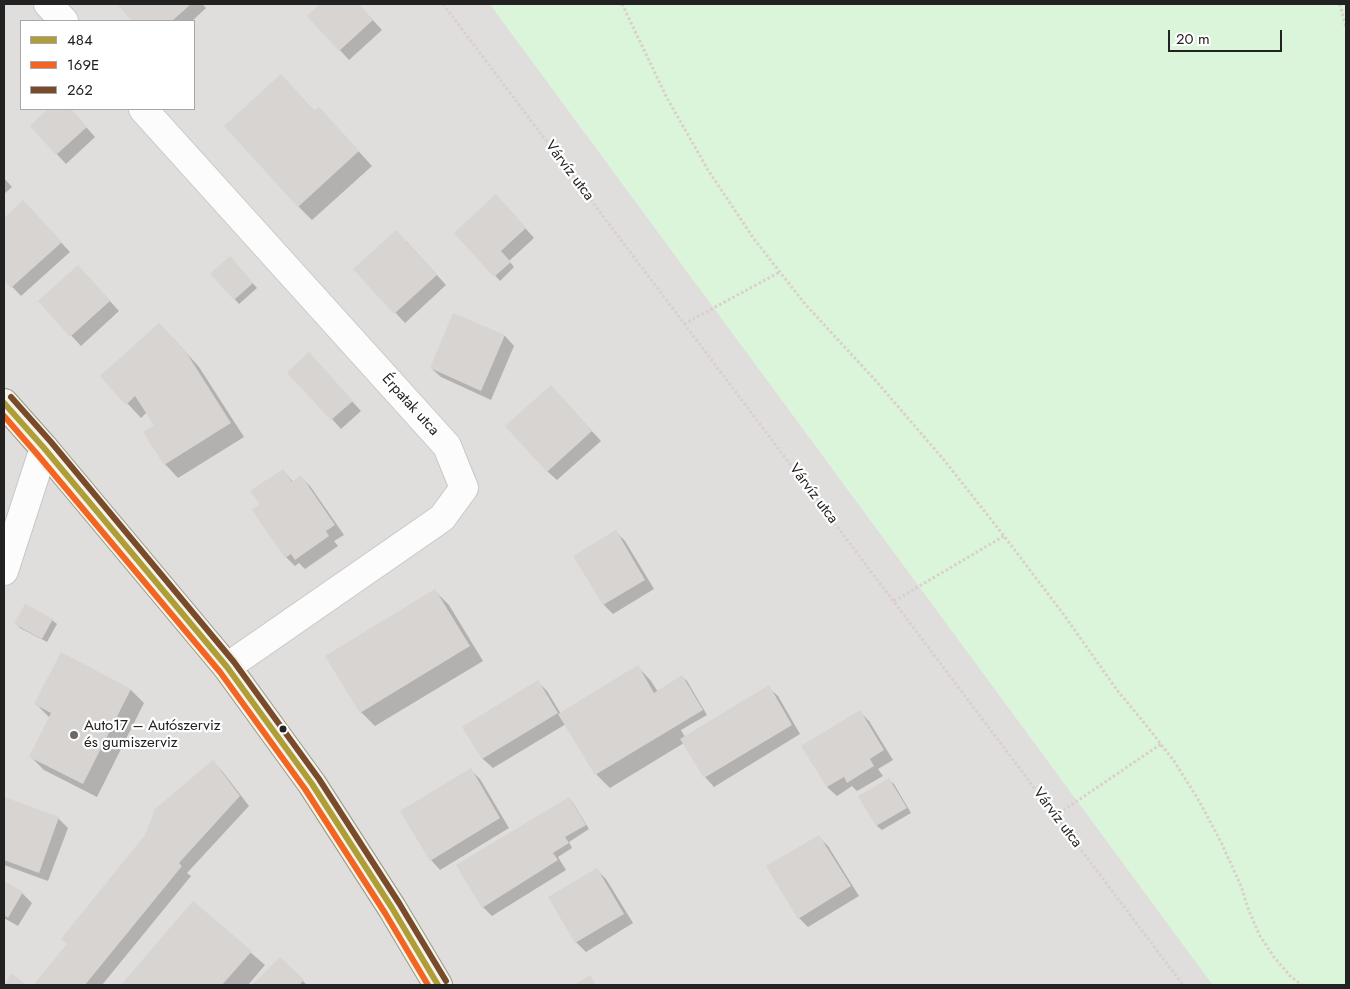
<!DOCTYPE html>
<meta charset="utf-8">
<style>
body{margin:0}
#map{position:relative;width:1350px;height:989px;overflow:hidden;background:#f0eeeb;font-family:Jost,sans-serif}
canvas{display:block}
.frame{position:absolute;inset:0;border:5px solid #222;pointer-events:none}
.legend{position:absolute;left:20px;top:20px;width:175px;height:90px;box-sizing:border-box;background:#fff;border:1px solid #a7a7a7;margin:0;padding:6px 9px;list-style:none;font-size:15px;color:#222}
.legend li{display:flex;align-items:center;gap:10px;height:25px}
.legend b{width:25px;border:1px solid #a7a7a7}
.scale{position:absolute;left:1168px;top:30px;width:114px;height:22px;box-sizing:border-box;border:2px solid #222;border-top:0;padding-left:6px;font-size:15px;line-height:18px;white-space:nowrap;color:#222;-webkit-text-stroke:4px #fff;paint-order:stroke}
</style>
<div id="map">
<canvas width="1350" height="989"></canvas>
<div class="frame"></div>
<ul class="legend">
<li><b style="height:6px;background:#af9e37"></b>484</li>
<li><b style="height:6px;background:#f26522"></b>169E</li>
<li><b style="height:6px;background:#7a4b2a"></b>262</li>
</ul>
<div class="scale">20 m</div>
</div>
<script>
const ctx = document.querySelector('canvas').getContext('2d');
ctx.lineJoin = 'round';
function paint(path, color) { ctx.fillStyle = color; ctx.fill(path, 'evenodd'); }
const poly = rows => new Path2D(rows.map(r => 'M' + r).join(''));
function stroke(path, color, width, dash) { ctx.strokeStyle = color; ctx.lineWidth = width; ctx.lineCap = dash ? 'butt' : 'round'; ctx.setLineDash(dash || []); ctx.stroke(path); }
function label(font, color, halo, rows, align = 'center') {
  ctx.font = font + ' Jost,sans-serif'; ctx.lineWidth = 4.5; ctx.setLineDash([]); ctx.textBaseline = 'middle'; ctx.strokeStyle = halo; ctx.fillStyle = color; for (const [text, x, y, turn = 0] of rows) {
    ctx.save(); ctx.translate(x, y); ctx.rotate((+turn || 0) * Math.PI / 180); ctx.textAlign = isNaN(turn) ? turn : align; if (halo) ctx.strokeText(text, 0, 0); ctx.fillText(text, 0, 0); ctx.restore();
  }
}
const residential = poly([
 [4,4,490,4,1213,985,4,985],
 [21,21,194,21,194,109,21,109]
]);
const park = poly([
 [490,4,1346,4,1346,985,1213,985]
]);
const shadow = poly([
 [118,4,202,4,206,8,192,21,134,21],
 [322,4,358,4,382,30,349,60,309,16],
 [281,75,315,112,332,122,372,166,312,220,298,206],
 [50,109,70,109,95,137,66,164,31,126],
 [4,178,12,187,4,194],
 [23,202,70,252,21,296,4,278,4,220],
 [505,205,534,238,509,261,514,267,500,281,456,233],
 [406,241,446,285,405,323,355,269],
 [234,262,257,288,239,304,212,274],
 [87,276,119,311,81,346,40,302],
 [454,315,505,336,514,346,491,400,441,377,431,368],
 [173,338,199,367,244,437,178,478,165,464,156,425,147,412,141,418,102,376],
 [318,364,361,411,341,429,332,419],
 [560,396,601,441,557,480,547,471],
 [283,470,293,482,301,477,310,486,344,535,334,541,338,546,305,569,299,563,295,566,286,557,261,505],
 [615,531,625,541,654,589,613,614,604,605],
 [435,591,449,605,483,661,375,726,361,712,327,656],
 [52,620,57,624,47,642,20,628,15,623],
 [638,667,651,681,658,692,682,677,687,681,707,715,681,730,685,737,768,687,778,696,800,734,714,787,705,777,684,743,610,788,596,774,566,724,493,768,483,759,464,727,538,682,547,691,561,714],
 [131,690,144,703,97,797,44,770,30,756,50,718,36,704],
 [860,712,869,721,893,760,878,769,883,776,857,791,852,786,837,796,827,787],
 [213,762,222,771,249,806,187,873,191,876,102,985,39,985,37,983],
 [471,770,480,779,509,828,440,870,431,860],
 [889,780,894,784,911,813,882,830,877,826,860,797],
 [4,798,58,818,68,828,48,881,4,865],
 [569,798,573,803,589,829,569,842,572,848,558,857,566,870,492,916,483,907],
 [818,836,828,846,859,896,808,927,799,918],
 [597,870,606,879,633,923,586,952,576,942,550,898],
 [4,883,22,893,32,903,18,926,4,918],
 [194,903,265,965,248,985,123,985],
 [280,959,307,985,254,985]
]);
const building = poly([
 [117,4,191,4,172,21,132,21],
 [320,4,359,4,373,20,339,51,307,16],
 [281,74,314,111,319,107,359,151,298,207,224,126],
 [48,109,71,109,87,127,56,155,30,126],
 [496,194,526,228,501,251,511,262,494,277,454,233],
 [23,200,62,242,11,288,4,280,4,218],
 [396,230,437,275,394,314,353,269],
 [230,256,253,283,234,300,210,274],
 [78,265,110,301,70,337,38,301],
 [453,313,505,335,481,391,430,368],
 [159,323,186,352,231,423,164,465,143,432,154,425,135,396,126,405,100,376],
 [309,352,353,401,331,420,287,373],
 [551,385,592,431,547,472,505,426],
 [283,469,292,482,301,475,335,525,326,531,329,536,295,560,291,554,285,558,252,510,260,504,250,491],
 [616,530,645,580,603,605,573,556],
 [435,589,470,646,360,713,325,656],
 [25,604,53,619,42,639,14,624],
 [61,652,131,689,83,784,29,757,51,713,34,704],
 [638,665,654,693,682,675,703,710,595,775,558,714],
 [538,680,558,713,482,759,462,727],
 [769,685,792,725,704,778,680,739],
 [860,710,884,750,870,759,874,766,847,783,844,777,827,787,801,746],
 [213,760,240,796,179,863,182,866,85,985,38,985,35,983,67,944,61,939,145,835,155,809],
 [471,768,500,818,430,861,400,811],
 [889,778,907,808,876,826,858,796],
 [4,797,59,817,39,873,4,860],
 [569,797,586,825,565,837,569,843,553,853,558,860,482,908,456,865],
 [819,835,851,886,798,919,766,866],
 [597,868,624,914,575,943,548,897],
 [4,881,23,892,8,918,4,915],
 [193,901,252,951,222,985,121,985],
 [280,957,304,980,299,985,252,985],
 [11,973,27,985,5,985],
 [590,975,596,985,574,985]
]);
const path = poly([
 [443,4,1183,985],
 [622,4,667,98,708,170,754,239,805,304,876,381,944,460,1004,536,1064,615,1117,690,1146,725,1174,761,1198,799,1221,842,1241,886,1249,911,1260,936,1274,957,1290,976,1302,985],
 [1340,4,1346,28],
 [684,324,780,272],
 [894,601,1004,536],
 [1055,816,1161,744]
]);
const street = poly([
 [48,4,64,21],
 [143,109,447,446,464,488,442,518,227,667],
 [4,571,44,448]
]);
const secondary = poly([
 [4,403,44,448,227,667,312,784,392,908,438,985]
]);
const bus1 = poly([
 [4,403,44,448,227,667,312,784,392,908,438,985]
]);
const bus2 = poly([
 [4,416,37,454,220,672,305,789,385,913,428,985]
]);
const bus3 = poly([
 [11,397,51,442,234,662,319,779,399,903,446,981]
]);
const markers = [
 [283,729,4.5,"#222"],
 [74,735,5,"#6a6968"]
];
const streetNames = [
 ["Várvíz utca",569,171,53],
 ["Érpatak utca",410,405,48],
 ["Várvíz utca",813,494,53],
 ["Várvíz utca",1057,818,53]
];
const poiNames = [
 ["Auto17 – Autószerviz",84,726],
 ["és gumiszerviz",84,743]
];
paint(residential, '#dfdedc');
paint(park, '#daf5da');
paint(shadow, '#0003');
paint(building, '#d7d4d2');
stroke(street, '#c9c8c7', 30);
stroke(secondary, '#999a82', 30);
stroke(path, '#dccecd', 3, [2.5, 2.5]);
stroke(street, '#fdfcfc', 28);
stroke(secondary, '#f4f4ed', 28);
stroke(bus1, '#af9e37', 6);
stroke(bus2, '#f26522', 6);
stroke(bus3, '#7a4b2a', 6);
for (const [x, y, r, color] of markers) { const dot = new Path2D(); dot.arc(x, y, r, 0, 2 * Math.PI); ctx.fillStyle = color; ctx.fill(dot); stroke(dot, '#fff', 2); }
label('15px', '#222', '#fff', streetNames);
label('15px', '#222', '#fff', poiNames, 'left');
</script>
